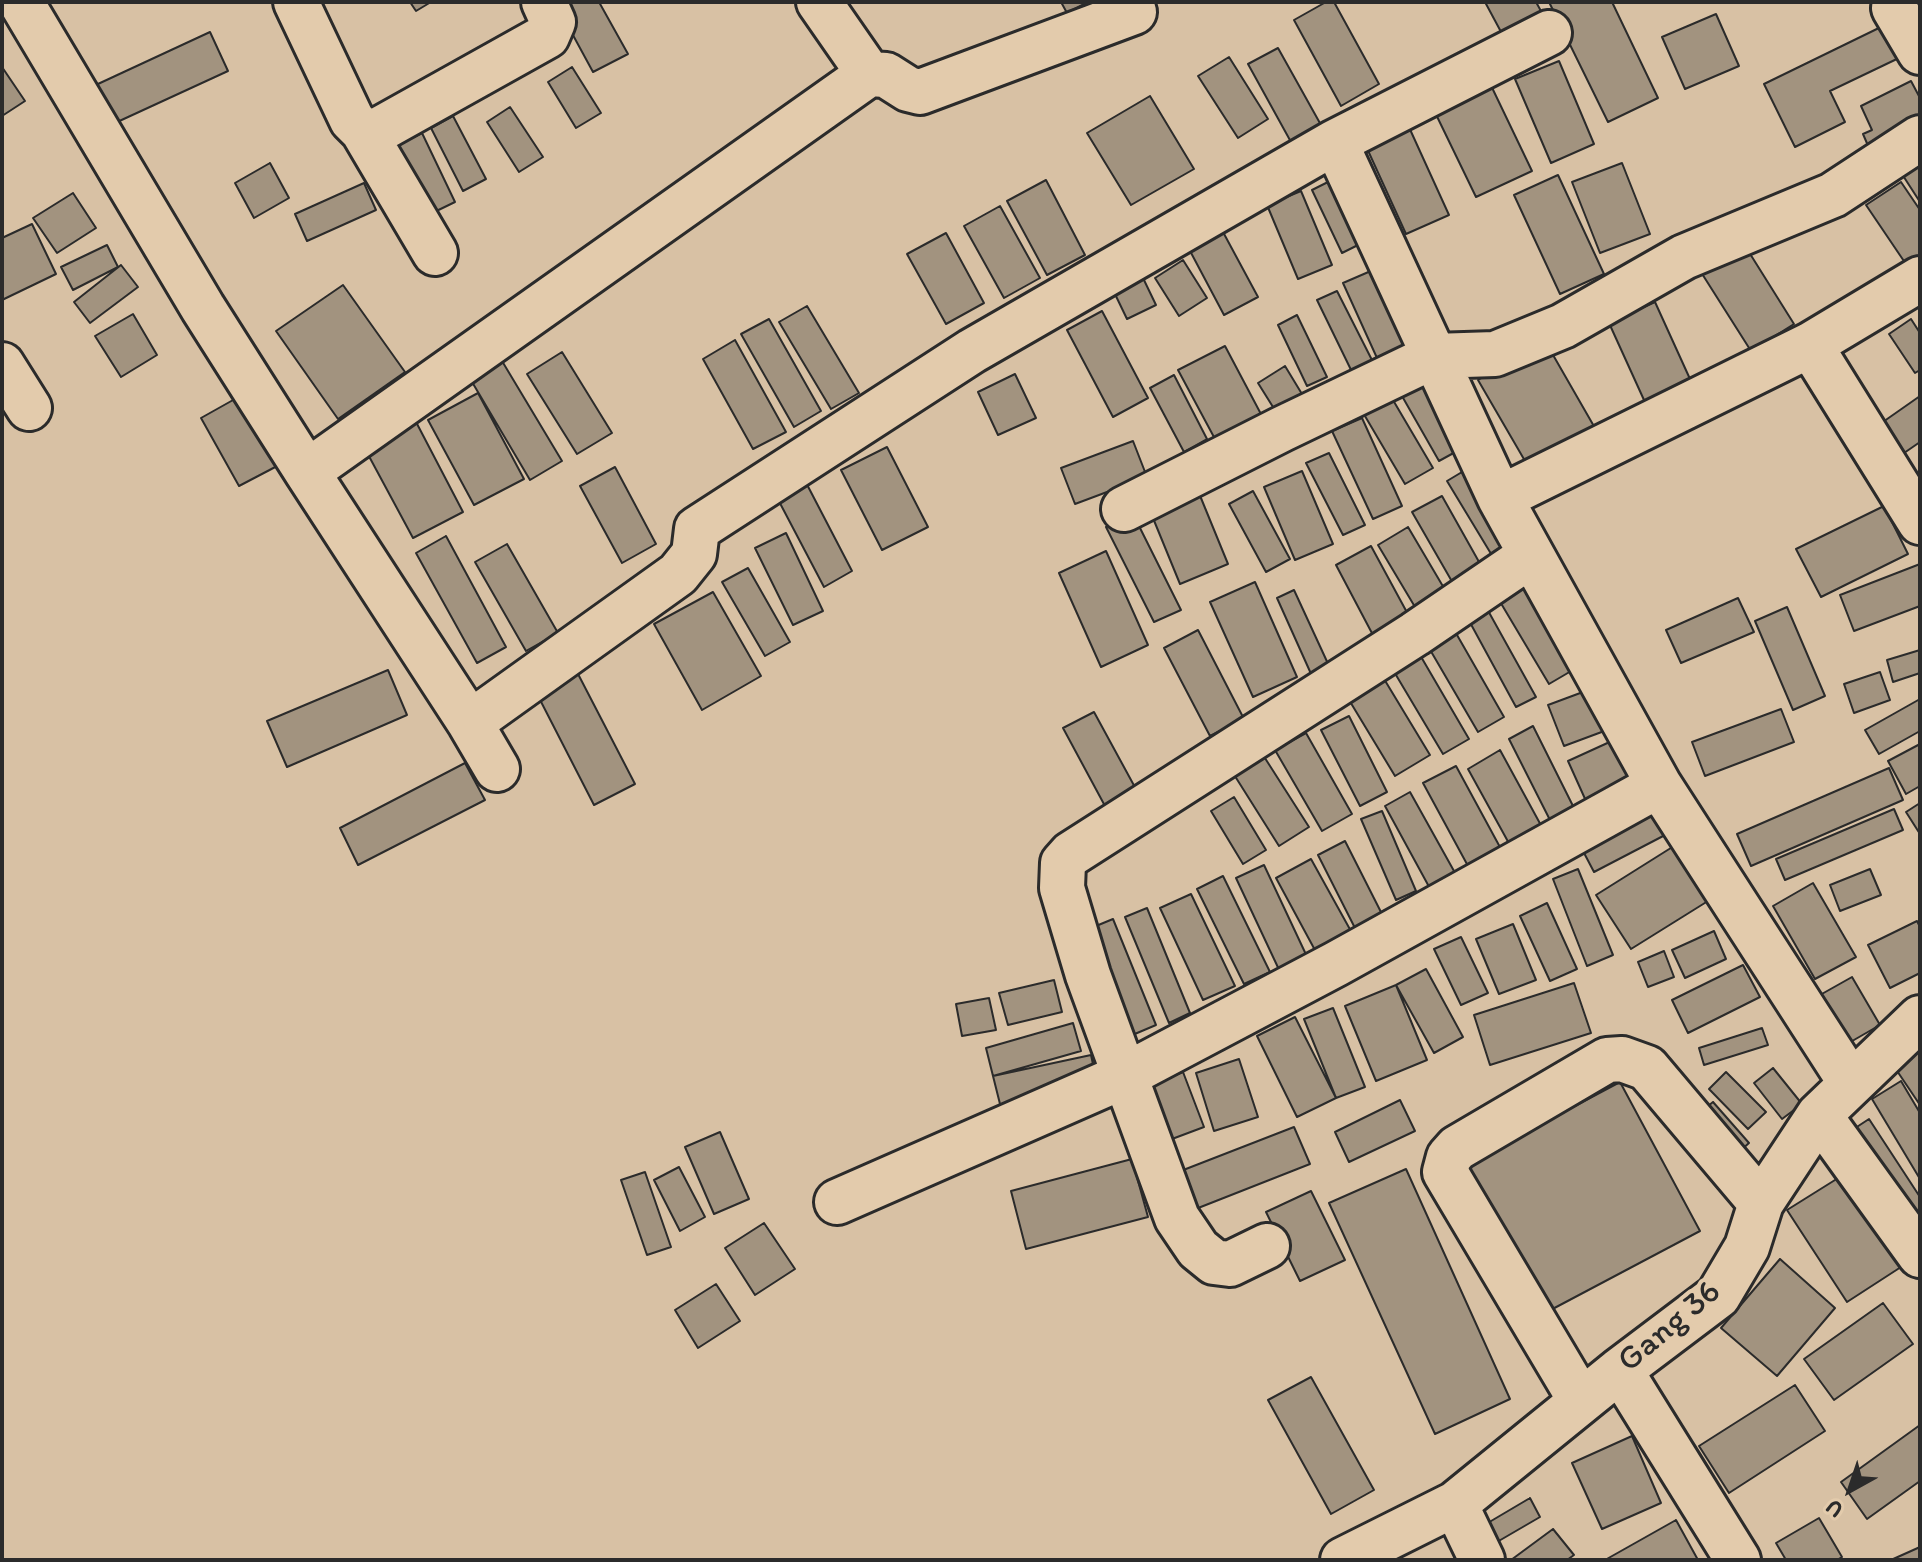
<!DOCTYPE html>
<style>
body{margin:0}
#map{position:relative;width:1922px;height:1562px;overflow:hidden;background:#d8c1a4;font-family:Itim,sans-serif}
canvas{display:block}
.frame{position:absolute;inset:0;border:4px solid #2b2b2b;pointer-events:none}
.north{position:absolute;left:1810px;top:1450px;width:80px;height:80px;-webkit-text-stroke:6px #e3cbac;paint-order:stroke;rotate:220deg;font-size:22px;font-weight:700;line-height:32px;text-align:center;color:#2b2b2b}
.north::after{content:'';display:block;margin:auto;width:28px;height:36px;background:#2b2b2b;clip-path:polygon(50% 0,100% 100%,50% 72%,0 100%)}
</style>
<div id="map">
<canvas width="1922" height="1562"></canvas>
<div class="frame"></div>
<div class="north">U</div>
</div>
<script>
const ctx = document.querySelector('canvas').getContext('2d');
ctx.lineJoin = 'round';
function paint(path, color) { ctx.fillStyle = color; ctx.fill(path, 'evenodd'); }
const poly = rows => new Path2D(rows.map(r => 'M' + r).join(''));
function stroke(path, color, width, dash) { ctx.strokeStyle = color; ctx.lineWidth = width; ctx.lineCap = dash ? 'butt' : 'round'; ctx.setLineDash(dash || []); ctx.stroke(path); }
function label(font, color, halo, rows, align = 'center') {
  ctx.font = font + ' Itim,sans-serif'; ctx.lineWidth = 8; ctx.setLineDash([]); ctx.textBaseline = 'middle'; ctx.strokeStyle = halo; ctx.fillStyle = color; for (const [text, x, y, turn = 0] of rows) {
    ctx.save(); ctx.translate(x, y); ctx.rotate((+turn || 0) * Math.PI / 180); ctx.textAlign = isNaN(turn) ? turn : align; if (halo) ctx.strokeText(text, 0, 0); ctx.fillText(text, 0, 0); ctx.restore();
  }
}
const building = poly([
 [410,2,431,2,416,11,410,2],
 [555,2,599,2,628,54,593,72,555,2],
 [1061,2,1088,2,1067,13,1061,2],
 [1326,2,1334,2,1379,84,1341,106,1294,20,1326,2],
 [1485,2,1536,2,1547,22,1507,43,1485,2],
 [1549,2,1612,2,1658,98,1608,122,1549,2],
 [1716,14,1739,66,1685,89,1662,37,1716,14],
 [1885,25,1901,57,1830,91,1845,122,1795,147,1764,84,1885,25],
 [210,32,228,71,102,129,85,90,210,32],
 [1278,48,1321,125,1291,142,1248,64,1278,48],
 [1229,57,1268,119,1238,138,1198,76,1229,57],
 [1559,61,1594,144,1551,163,1515,79,1559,61],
 [2,67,25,101,2,116,2,67],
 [572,67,601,113,576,128,548,82,572,67],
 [1485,73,1532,171,1476,197,1429,100,1485,73],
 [1911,81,1920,98,1920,122,1869,148,1863,134,1872,130,1861,106,1911,81],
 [1150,96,1194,169,1131,205,1087,133,1150,96],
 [510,107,543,157,519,172,487,122,510,107],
 [453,116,486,179,463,191,431,128,453,116],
 [1408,125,1449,215,1406,234,1365,144,1408,125],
 [422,133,455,202,424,217,392,148,422,133],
 [1920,159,1920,202,1900,171,1920,159],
 [270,163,289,198,254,218,235,183,270,163],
 [1622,163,1650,234,1600,253,1572,182,1622,163],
 [1558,175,1604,274,1560,294,1514,195,1558,175],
 [1046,180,1085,255,1047,275,1007,201,1046,180],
 [1328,182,1358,245,1342,253,1312,190,1328,182],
 [1901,182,1920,210,1920,268,1912,273,1866,205,1901,182],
 [364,183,376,210,307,241,295,214,364,183],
 [1301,191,1332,265,1298,279,1267,205,1301,191],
 [73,193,96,228,57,253,33,218,73,193],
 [1000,206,1040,278,1004,298,964,226,1000,206],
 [32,224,56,274,2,300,2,238,32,224],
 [1223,232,1258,297,1224,315,1189,249,1223,232],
 [946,233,984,303,946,324,907,254,946,233],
 [1742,241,1794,324,1751,351,1699,269,1742,241],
 [107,245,118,267,73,290,61,267,107,245],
 [1183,260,1207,298,1179,316,1155,278,1183,260],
 [1387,264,1420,339,1377,358,1343,283,1387,264],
 [121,265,138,287,90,323,74,302,121,265],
 [1143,278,1156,305,1127,319,1114,292,1143,278],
 [343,285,405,372,338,419,276,331,343,285],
 [1337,291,1375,366,1354,376,1317,300,1337,291],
 [1655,302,1695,390,1649,411,1609,323,1655,302],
 [807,306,859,393,831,409,779,322,807,306],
 [1102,311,1148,398,1113,417,1067,330,1102,311],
 [133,314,157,355,121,377,95,336,133,314],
 [1297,315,1327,377,1307,386,1278,325,1297,315],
 [769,319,821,411,794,427,741,334,769,319],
 [1911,319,1920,333,1920,370,1915,373,1889,334,1911,319],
 [735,340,786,432,753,449,703,359,735,340],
 [1545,341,1599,435,1532,473,1478,380,1545,341],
 [493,346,562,461,530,480,462,365,493,346],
 [1225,346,1262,416,1215,439,1178,370,1225,346],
 [562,352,612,433,577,454,527,374,562,352],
 [1285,366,1305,399,1278,415,1258,383,1285,366],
 [1415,371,1459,450,1439,461,1394,382,1415,371],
 [1015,374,1036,418,998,435,978,392,1015,374],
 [1174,375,1207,439,1184,452,1150,388,1174,375],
 [478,393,524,479,474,505,428,420,478,393],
 [242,395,281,464,239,486,201,418,242,395],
 [1390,395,1433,468,1405,484,1362,411,1390,395],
 [1920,396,1920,442,1891,462,1870,431,1920,396],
 [1362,418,1402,506,1373,519,1332,431,1362,418],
 [415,420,463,512,413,538,364,447,415,420],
 [1133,441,1147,477,1075,504,1061,468,1133,441],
 [887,447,928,527,882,550,841,470,887,447],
 [1329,453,1365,525,1343,535,1306,463,1329,453],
 [1472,466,1520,547,1496,562,1447,481,1472,466],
 [615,467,656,544,622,563,580,486,615,467],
 [1302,471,1333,544,1295,560,1264,487,1302,471],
 [801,473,852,571,824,587,772,488,801,473],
 [1194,481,1228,564,1180,584,1146,501,1194,481],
 [1253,491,1290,559,1266,572,1229,504,1253,491],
 [1442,496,1483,569,1454,585,1412,512,1442,496],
 [1884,506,1908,554,1821,597,1796,549,1884,506],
 [1133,514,1181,610,1154,622,1106,527,1133,514],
 [1408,527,1451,600,1421,617,1378,545,1408,527],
 [786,533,823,611,793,625,755,548,786,533],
 [446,536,506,647,477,663,416,553,446,536],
 [507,544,558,633,526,651,475,562,507,544],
 [1371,546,1410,618,1374,637,1336,565,1371,546],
 [1106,551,1148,645,1101,667,1059,573,1106,551],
 [1920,564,1920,606,1854,631,1840,595,1920,564],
 [748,568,790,642,765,656,722,582,748,568],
 [1255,582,1297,677,1253,697,1210,602,1255,582],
 [1528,583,1578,667,1549,684,1499,600,1528,583],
 [1294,590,1330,668,1312,676,1277,598,1294,590],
 [713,592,761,676,702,710,654,624,713,592],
 [1738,598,1754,632,1681,663,1666,630,1738,598],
 [1486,607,1536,697,1516,707,1467,617,1486,607],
 [1787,607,1825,696,1793,710,1755,621,1787,607],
 [1449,621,1504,717,1478,732,1422,636,1449,621],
 [1198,630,1244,719,1210,736,1164,648,1198,630],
 [1920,650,1920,673,1893,682,1887,660,1920,650],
 [1420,655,1469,739,1443,754,1393,670,1420,655],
 [1378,669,1430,755,1395,776,1343,690,1378,669],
 [388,670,407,715,287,767,267,721,388,670],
 [577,672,635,784,594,805,536,692,577,672],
 [1880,672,1890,700,1854,713,1844,684,1880,672],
 [1591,689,1607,730,1564,746,1548,705,1591,689],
 [1920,699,1920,731,1879,754,1865,730,1920,699],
 [1781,709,1794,742,1705,776,1692,742,1781,709],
 [1094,712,1143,802,1112,819,1063,728,1094,712],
 [1349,716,1387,792,1360,806,1321,730,1349,716],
 [1533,726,1576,812,1552,824,1509,739,1533,726],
 [1306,733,1352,814,1322,831,1275,750,1306,733],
 [1614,740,1632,780,1586,801,1568,761,1614,740],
 [1920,744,1920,786,1906,794,1888,761,1920,744],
 [1500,750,1543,829,1511,847,1468,769,1500,750],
 [1263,755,1309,827,1279,846,1233,773,1263,755],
 [465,763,485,800,358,865,340,828,465,763],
 [1456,766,1501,849,1468,866,1423,783,1456,766],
 [1889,768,1903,800,1751,866,1737,834,1889,768],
 [1410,792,1459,880,1433,894,1385,806,1410,792],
 [1234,797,1266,850,1243,864,1211,811,1234,797],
 [1920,803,1920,834,1906,812,1920,803],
 [1894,809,1903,830,1785,880,1776,859,1894,809],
 [1382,811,1416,891,1396,900,1361,819,1382,811],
 [1657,813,1667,834,1594,872,1583,851,1657,813],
 [1345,841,1385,920,1358,934,1318,855,1345,841],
 [1674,846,1708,901,1631,949,1596,895,1674,846],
 [1311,859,1352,933,1316,952,1276,878,1311,859],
 [1264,865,1310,963,1282,976,1236,878,1264,865],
 [1578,869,1613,955,1587,966,1553,879,1578,869],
 [1870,869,1881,895,1840,911,1830,885,1870,869],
 [1223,876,1270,972,1244,984,1197,889,1223,876],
 [1813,883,1856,957,1815,979,1773,906,1813,883],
 [1191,894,1235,986,1203,1000,1160,908,1191,894],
 [1547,903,1577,969,1550,981,1520,916,1547,903],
 [1147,908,1190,1013,1169,1023,1125,917,1147,908],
 [1113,919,1156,1025,1123,1039,1079,933,1113,919],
 [1917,921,1920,927,1920,973,1890,988,1868,945,1917,921],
 [1513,924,1536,980,1499,994,1476,939,1513,924],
 [1714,931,1726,959,1685,978,1672,950,1714,931],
 [1461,937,1488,993,1461,1005,1434,949,1461,937],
 [1664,951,1674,977,1648,987,1638,962,1664,951],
 [1743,965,1760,997,1688,1033,1672,1000,1743,965],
 [1426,969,1463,1037,1434,1053,1396,985,1426,969],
 [1852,977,1880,1025,1847,1044,1820,995,1852,977],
 [1054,980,1062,1012,1008,1025,999,993,1054,980],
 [1574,983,1591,1033,1490,1065,1474,1015,1574,983],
 [1396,985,1427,1060,1376,1081,1345,1006,1396,985],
 [989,998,996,1030,962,1036,956,1004,989,998],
 [1333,1008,1365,1087,1336,1098,1304,1019,1333,1008],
 [1295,1017,1336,1098,1297,1117,1257,1036,1295,1017],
 [1073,1023,1081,1051,993,1076,986,1048,1073,1023],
 [1762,1028,1768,1045,1704,1065,1699,1048,1762,1028],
 [1920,1035,1920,1105,1885,1053,1920,1035],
 [1091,1055,1098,1087,1001,1108,993,1076,1091,1055],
 [1239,1059,1258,1117,1214,1131,1196,1073,1239,1059],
 [1773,1068,1802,1104,1782,1119,1754,1083,1773,1068],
 [1183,1072,1204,1127,1164,1142,1143,1087,1183,1072],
 [1726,1072,1766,1112,1748,1129,1709,1089,1726,1072],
 [1901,1081,1920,1113,1920,1179,1872,1099,1901,1081],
 [1620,1082,1700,1231,1545,1313,1466,1164,1620,1082],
 [1400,1100,1415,1131,1349,1162,1335,1132,1400,1100],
 [1713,1102,1749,1143,1732,1158,1696,1116,1713,1102],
 [1869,1119,1920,1197,1920,1228,1843,1136,1869,1119],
 [1294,1127,1310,1164,1188,1212,1173,1174,1294,1127],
 [720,1132,749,1199,714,1214,685,1147,720,1132],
 [1132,1159,1148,1217,1026,1249,1011,1191,1132,1159],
 [679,1167,705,1217,680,1231,654,1180,679,1167],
 [1406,1169,1510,1399,1435,1434,1329,1203,1406,1169],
 [645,1172,671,1247,647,1255,621,1180,645,1172],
 [1843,1175,1901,1267,1847,1302,1787,1210,1843,1175],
 [1311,1191,1345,1260,1300,1281,1266,1212,1311,1191],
 [764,1223,795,1269,755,1295,725,1248,764,1223],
 [1780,1259,1835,1308,1777,1376,1721,1328,1780,1259],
 [716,1284,740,1321,698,1348,675,1310,716,1284],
 [1883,1303,1913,1344,1834,1400,1804,1359,1883,1303],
 [1311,1377,1374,1490,1331,1514,1268,1400,1311,1377],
 [1795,1385,1825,1431,1729,1493,1699,1446,1795,1385],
 [1920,1425,1920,1481,1867,1519,1841,1482,1920,1425],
 [1632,1436,1661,1503,1602,1529,1572,1463,1632,1436],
 [1530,1498,1540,1517,1497,1542,1486,1524,1530,1498],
 [1819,1518,1842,1557,1837,1560,1786,1560,1776,1543,1819,1518],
 [1676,1520,1698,1560,1605,1560,1676,1520],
 [1553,1529,1574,1555,1567,1560,1511,1560,1553,1529],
 [1920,1547,1920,1560,1891,1560,1920,1547]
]);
const minor = poly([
 [21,2,203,308,307,472,470,723,497,769],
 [296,2,352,120,363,131,375,132,547,36,553,22,544,2],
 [819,2,869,74],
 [1894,8,1920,52],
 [363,131,435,253],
 [1335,142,1549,33],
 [1810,345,1920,522],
 [2,365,29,408],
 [307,472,869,74,886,75,908,89,920,92,1134,12],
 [1500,498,1810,345,1920,279],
 [1124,509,1282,429,1434,356,1495,354,1563,326,1684,257,1833,195,1920,138],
 [470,723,678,574,694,554,697,529,972,351,1335,142,1500,498,1659,785,1851,1083],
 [1819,1115,1920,1255],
 [837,1202,1124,1076,1336,964,1659,785],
 [1267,1246,1230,1264,1214,1262,1198,1249,1177,1218,1088,975,1062,888,1063,863,1071,854,1415,634,1531,555],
 [1620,1370,1738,1560],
 [1581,1401,1445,1172,1449,1157,1457,1148,1607,1060,1622,1059,1647,1068,1761,1203],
 [1455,1504,1482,1560],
 [1343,1560,1455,1504,1620,1370,1718,1296,1747,1247,1761,1203,1819,1115,1920,1018]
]);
const streetNames = [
 ["Gang 36",1670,1327,-40]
];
paint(building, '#a2937f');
stroke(building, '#2b2b2b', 2);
stroke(minor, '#2b2b2b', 50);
stroke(minor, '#e3cbac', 44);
label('34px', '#2b2b2b', '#e3cbac', streetNames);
</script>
